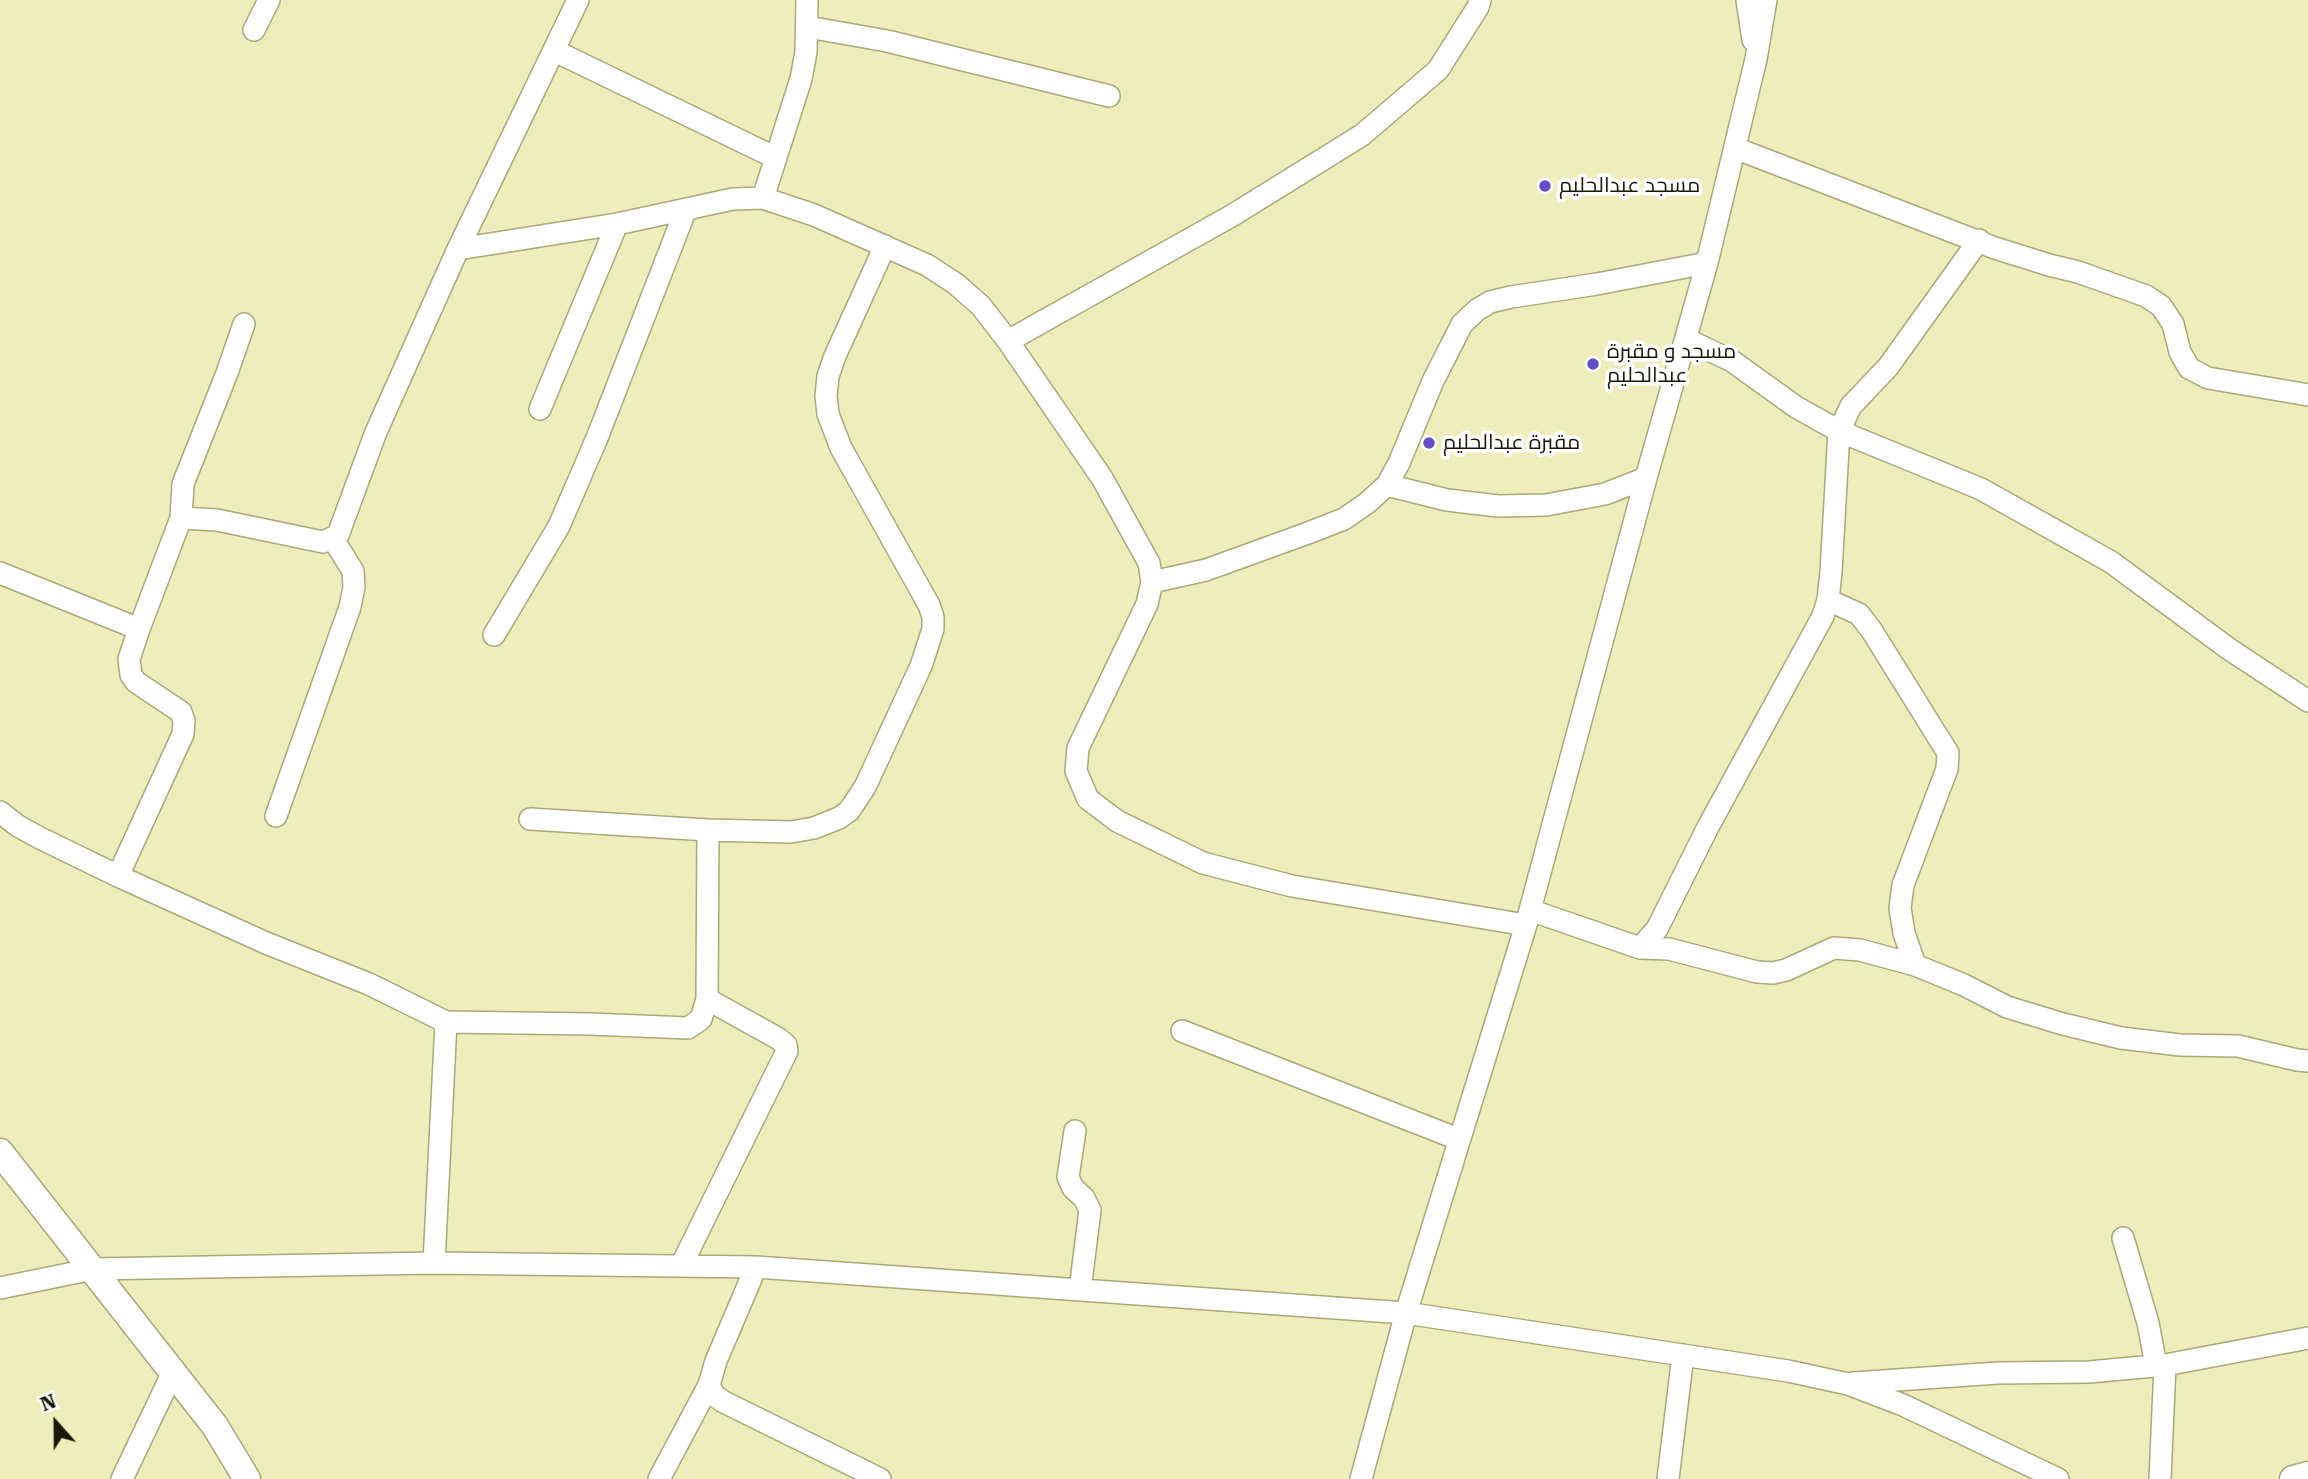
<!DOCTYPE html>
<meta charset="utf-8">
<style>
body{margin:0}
#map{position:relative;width:2308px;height:1479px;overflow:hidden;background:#eeedbb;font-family:"Roboto Serif",serif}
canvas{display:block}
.north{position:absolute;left:21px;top:1388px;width:70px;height:70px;-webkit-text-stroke:5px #fff;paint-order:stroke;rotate:339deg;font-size:19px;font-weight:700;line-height:28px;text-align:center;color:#191806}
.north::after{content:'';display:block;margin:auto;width:24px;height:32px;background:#191806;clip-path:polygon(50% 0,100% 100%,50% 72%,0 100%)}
</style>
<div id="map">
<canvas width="2308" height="1479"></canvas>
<div class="north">N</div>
</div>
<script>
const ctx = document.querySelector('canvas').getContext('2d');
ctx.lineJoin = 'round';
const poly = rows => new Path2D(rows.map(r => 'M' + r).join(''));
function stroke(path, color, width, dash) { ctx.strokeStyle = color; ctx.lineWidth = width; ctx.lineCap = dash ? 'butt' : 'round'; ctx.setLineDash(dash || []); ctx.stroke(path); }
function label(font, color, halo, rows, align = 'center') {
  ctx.font = font + ' "Roboto Serif",Cairo,serif'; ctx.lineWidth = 7; ctx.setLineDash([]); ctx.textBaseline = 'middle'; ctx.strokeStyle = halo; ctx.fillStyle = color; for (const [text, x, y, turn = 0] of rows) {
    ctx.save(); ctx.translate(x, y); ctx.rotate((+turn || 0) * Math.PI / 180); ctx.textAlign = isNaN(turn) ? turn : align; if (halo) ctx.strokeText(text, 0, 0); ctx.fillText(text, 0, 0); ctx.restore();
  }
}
const minor = poly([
 [1747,0,1753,40],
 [808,27,887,41,1109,96],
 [254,30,269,0],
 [555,51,776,158],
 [1735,148,1995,248,2049,265,2078,272,2146,296,2161,306,2173,324,2180,352,2189,368,2208,378,2308,395],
 [763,198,801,79,806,52,807,0],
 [458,249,578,0],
 [1686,339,1732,361,1796,407,1839,431,1981,489,2111,562,2229,649,2308,701],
 [1008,341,1233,215,1362,135,1438,70,1478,7,1480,0],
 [540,409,617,224],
 [1387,485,1447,500,1498,506,1546,505,1605,494,1646,478],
 [181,518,183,484,227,373,244,324],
 [0,573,139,629,129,659,131,675,136,682,181,712,184,721,183,734,118,876],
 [1152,582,1206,570,1308,533,1344,519,1367,503,1387,485,1399,463,1433,381,1462,324,1477,310,1490,302,1511,297,1597,284,1707,263],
 [1828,600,1859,614,1872,631,1948,753,1947,769,1903,885,1900,908,1904,933,1915,965],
 [139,629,181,518,217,520,323,542,338,535,376,432,458,249,617,224,733,199,763,198,814,215,927,265,956,284,981,306,1008,341,1102,478,1149,563,1152,582,1147,604,1078,748,1076,771,1088,799,1117,821,1203,863,1292,886,1526,925],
 [494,635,559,526,597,438,686,209],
 [0,812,18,826,40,838,118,876,266,943,369,984,446,1022,434,1263],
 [276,816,350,607,354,587,353,571,333,539],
 [530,819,708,830],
 [1530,910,1640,948,1669,949,1757,972,1773,973,1786,970,1834,948,1860,950,1915,965,1964,985,2007,1007,2063,1024,2121,1038,2180,1045,2238,1046,2297,1060,2308,1061],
 [1640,948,1657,929,1708,827,1823,616,1828,600,1831,572,1839,431,1851,406,1888,367,1979,240],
 [446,1022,590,1024,688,1028,701,1019,707,999,708,830,791,832,814,828,839,818,849,811,865,787,921,666,933,629,933,617,929,605,841,448,828,414,826,396,828,376,835,356,885,246],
 [1182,1031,1458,1139],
 [1075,1131,1068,1177,1073,1188,1084,1198,1090,1210,1080,1290],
 [2123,1238,2148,1323,2156,1365],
 [681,1266,787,1051,786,1045,779,1039,707,999],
 [0,1288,93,1269,434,1263,756,1267,1406,1313,1788,1371,1848,1384,1903,1405,2058,1479],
 [1853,1383,1998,1373,2089,1372,2165,1365,2308,1338],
 [709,1385,714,1395,722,1401,880,1479],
 [122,1479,173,1372],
 [659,1479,709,1385,716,1361,756,1267],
 [1361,1479,1406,1313,1526,925,1646,478,1707,263,1756,59,1766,0],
 [1668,1479,1683,1355],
 [2160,1479,2165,1365]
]);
const tertiary = poly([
 [0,1152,215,1426,247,1479],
 [2293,1479,2308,1475]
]);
const markers = [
 [1545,186,7,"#644ec7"],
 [1593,364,7,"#644ec7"],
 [1429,443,7,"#644ec7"]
];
const poiNames = [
 ["مسجد عبدالحليم",1559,186],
 ["مسجد و مقبرة",1607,352],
 ["عبدالحليم",1607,376],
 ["مقبرة عبدالحليم",1443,443]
];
stroke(minor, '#a9a878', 24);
stroke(tertiary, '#a9a878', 29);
stroke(minor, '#fff', 21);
stroke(tertiary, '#fff', 26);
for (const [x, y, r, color] of markers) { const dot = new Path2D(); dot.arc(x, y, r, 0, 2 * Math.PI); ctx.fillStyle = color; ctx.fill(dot); stroke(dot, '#fff', 2.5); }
label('21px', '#191806', '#fff', poiNames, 'left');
</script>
